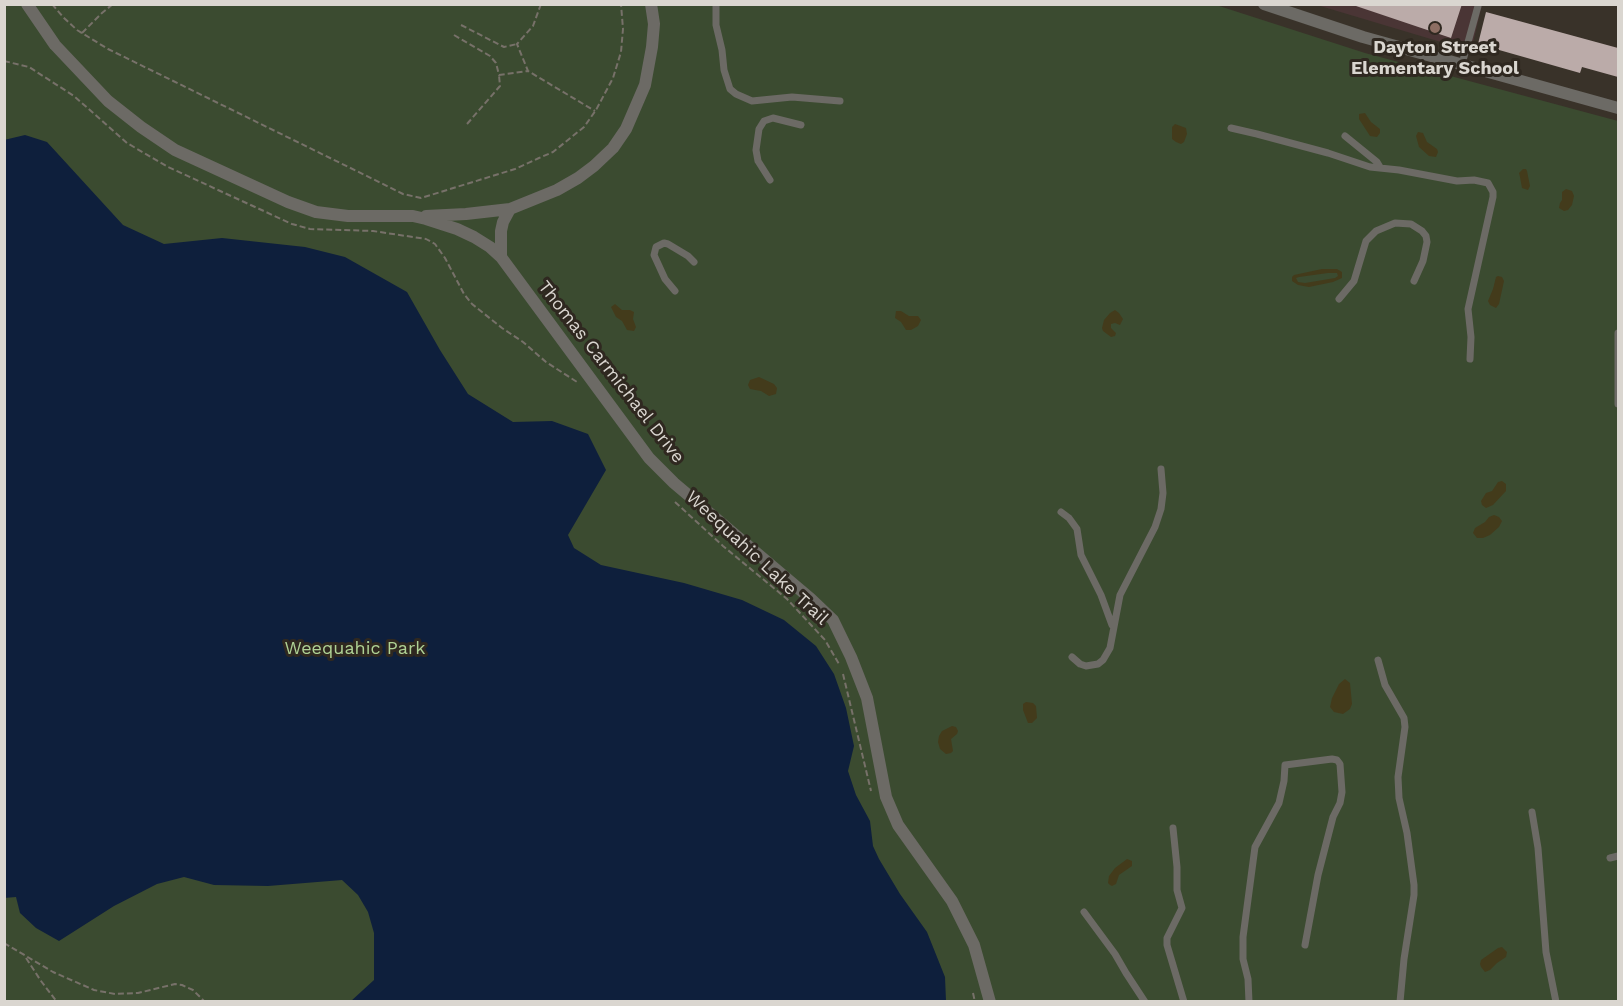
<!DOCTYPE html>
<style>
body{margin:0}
#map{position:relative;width:1623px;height:1006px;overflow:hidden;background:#393229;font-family:"Work Sans",sans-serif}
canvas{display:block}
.frame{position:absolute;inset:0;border:6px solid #dad6d0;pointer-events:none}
</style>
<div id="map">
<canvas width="1623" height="1006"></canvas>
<div class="frame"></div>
</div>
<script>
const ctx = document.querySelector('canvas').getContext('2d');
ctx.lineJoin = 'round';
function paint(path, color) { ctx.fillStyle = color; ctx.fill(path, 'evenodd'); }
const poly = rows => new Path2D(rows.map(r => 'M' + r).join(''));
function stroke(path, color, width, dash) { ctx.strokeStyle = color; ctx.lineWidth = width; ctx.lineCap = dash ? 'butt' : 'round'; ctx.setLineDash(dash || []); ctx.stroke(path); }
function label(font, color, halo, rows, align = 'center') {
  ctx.font = font + ' "Work Sans",sans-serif'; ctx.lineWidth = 6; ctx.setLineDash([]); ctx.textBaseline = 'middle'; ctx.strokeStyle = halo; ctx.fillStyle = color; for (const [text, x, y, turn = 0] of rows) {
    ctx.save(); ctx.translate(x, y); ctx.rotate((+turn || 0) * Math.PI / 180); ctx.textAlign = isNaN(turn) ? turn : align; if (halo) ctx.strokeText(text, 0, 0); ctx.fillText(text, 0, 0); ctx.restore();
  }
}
const education = poly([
 [1317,5,1482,5,1471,51]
]);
const green = poly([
 [5,5,1216,5,1365,53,1618,121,1618,1001,5,1002]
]);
const sand = poly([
 [1365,113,1371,122,1380,129,1380,133,1377,137,1370,136,1359,119,1359,114],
 [1175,124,1186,128,1187,134,1184,142,1181,144,1176,142,1172,139,1172,127],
 [1418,132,1423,133,1427,142,1437,149,1438,152,1436,157,1429,156,1419,147,1416,136],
 [1523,169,1526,169,1527,171,1530,186,1528,190,1522,188,1520,177,1519,173],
 [1566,189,1572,191,1574,196,1572,205,1568,210,1564,211,1559,208,1560,203,1562,200,1562,192],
 [1322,269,1337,269,1342,272,1342,278,1333,282,1309,287,1298,285,1292,281,1292,277,1294,275],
 [1328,273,1337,273,1338,276,1335,278,1305,283,1298,282,1296,278,1299,277],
 [1498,276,1502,277,1504,281,1499,304,1496,308,1490,305,1488,301,1493,289,1496,277],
 [615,304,622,310,630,310,634,312,633,319,636,327,634,331,627,330,622,321,616,317,611,307],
 [1115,310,1119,313,1123,319,1120,325,1115,323,1111,324,1111,328,1116,333,1115,336,1111,337,1103,331,1102,328,1104,320,1110,313],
 [901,311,909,316,918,316,921,320,918,326,911,330,906,330,901,322,895,318,896,311],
 [759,377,774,384,777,388,776,394,769,396,761,391,750,389,748,385,750,380],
 [1502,481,1506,484,1506,491,1493,505,1486,508,1482,505,1481,501,1486,493,1492,491,1498,482],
 [1494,515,1499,517,1502,521,1499,527,1490,535,1483,538,1477,538,1473,533,1475,528,1485,522,1489,517],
 [1345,679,1350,683,1352,704,1350,709,1343,714,1334,712,1330,707,1332,698,1339,684],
 [1026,702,1033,703,1036,706,1037,718,1032,723,1028,723,1023,710,1023,704],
 [952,726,956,727,958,731,957,734,951,739,953,751,951,753,946,754,940,749,938,742,939,736,942,731],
 [1127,859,1132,861,1132,866,1119,875,1116,884,1112,886,1110,885,1108,883,1109,876,1115,868],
 [1502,947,1507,952,1506,957,1497,963,1490,970,1485,972,1481,967,1480,964,1481,960,1498,948]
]);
const water = poly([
 [25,135,47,142,123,225,164,244,222,238,305,247,345,257,407,292,440,350,468,394,513,422,552,421,588,434,606,470,568,535,574,548,601,565,684,583,742,600,784,620,816,646,834,674,846,708,854,746,848,771,856,795,870,821,873,846,879,859,900,894,927,932,945,977,946,1001,351,1001,374,980,374,933,368,912,358,895,342,880,268,886,214,885,184,877,157,884,114,906,59,941,36,928,20,913,16,897,4,898,4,140]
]);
const building = poly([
 [1356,4,1462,4,1451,38,1356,6],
 [1486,12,1618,48,1618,77,1582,67,1580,73,1478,44]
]);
const path = poly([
 [52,4,63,17,77,30,108,49,381,183,403,194,421,198,515,169,539,158,553,152,584,127,596,110,613,78,621,52,623,29,621,4],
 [541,4,533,26,517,44,528,71,595,111],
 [461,25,504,47,517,44],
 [82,33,102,13,113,4],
 [454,35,490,56,496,63,499,75,528,71],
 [4,61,29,67,74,96,127,143,168,167,292,224,310,229,373,231,426,239,435,244,445,258,464,294,472,304,502,328,523,342,546,362,577,382],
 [467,124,500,86,499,75],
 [675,502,723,546,787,599,825,640,839,664],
 [843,674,871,791],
 [4,943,53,972,94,990,115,994,138,993,175,984,182,985,193,990,205,1002],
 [26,958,41,981,57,1002],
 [973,993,975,1002]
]);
const service = poly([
 [716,4,716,25,722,50,724,70,730,89,736,94,752,101,792,97,840,101],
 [1462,64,1478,6,1477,4],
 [1231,128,1257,134,1328,153,1370,167,1399,170,1457,181,1474,180,1488,183,1493,192,1493,197,1468,309,1471,337,1470,359],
 [1345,136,1377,162,1380,167],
 [770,180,758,161,756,150,759,129,764,121,773,118,801,125],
 [675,291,665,279,654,255,656,247,664,243,668,244,688,256,694,262],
 [1339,299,1354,281,1366,241,1376,231,1395,223,1411,224,1422,231,1426,236,1427,242,1423,261,1414,281],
 [1618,333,1618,404],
 [1061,512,1069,518,1077,529,1081,555,1101,595,1112,625],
 [1072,657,1080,664,1086,666,1098,664,1103,660,1110,648,1120,595,1155,527,1161,509,1163,493,1161,469],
 [1378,660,1385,685,1404,718,1405,727,1398,777,1399,798,1407,833,1414,885,1414,895,1404,959,1400,1002],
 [1532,812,1538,848,1546,952,1556,1002],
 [1173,828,1177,867,1177,890,1182,908,1167,938,1167,945,1184,1002],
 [1610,858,1618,856],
 [1084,912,1115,954,1126,973,1145,1002],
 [1249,1002,1248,979,1243,959,1243,937,1255,847,1279,803,1284,781,1285,765,1332,759,1337,760,1340,764,1342,792,1340,803,1333,817,1318,875,1305,945]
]);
const minor = poly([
 [27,4,55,45,108,101,141,127,175,150,288,202,316,212,348,216,413,216,426,219,457,229,474,237,490,247,501,257,649,458,674,483,811,599,833,620,851,657,867,698,886,797,898,825,952,901,974,945,990,1002],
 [1264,4,1363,37,1618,108],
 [426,216,466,214,510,209,557,190,578,178,594,166,613,148,626,129,645,85,652,47,654,24,651,4],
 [501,257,501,231,503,222,510,209]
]);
const markers = [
 [1435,28,6,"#8d6e63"]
];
const poiNames = [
 ["Dayton Street",1435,48],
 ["Elementary School",1435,69]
];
const streetNames = [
 ["Thomas Carmichael Drive",611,372,52],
 ["Weequahic Lake Trail",757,558,43]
];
const parkNames = [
 ["Weequahic Park",355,649]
];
paint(education, '#4a3535');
paint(green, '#3b4b30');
paint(sand, '#433b1b');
paint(water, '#0e1f3c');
paint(building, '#bbaba9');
stroke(path, '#777169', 2, [6, 3]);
stroke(service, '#6c6a65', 7);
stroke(minor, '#6c6a65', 12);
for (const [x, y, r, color] of markers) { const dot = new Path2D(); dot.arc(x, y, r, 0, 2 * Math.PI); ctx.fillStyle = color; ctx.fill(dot); stroke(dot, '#2f2820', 2); }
label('bold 18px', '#dad6d0', '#2f2820', poiNames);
label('18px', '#dad6d0', '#2f2820', streetNames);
label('18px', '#afd295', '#2f2820', parkNames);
</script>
